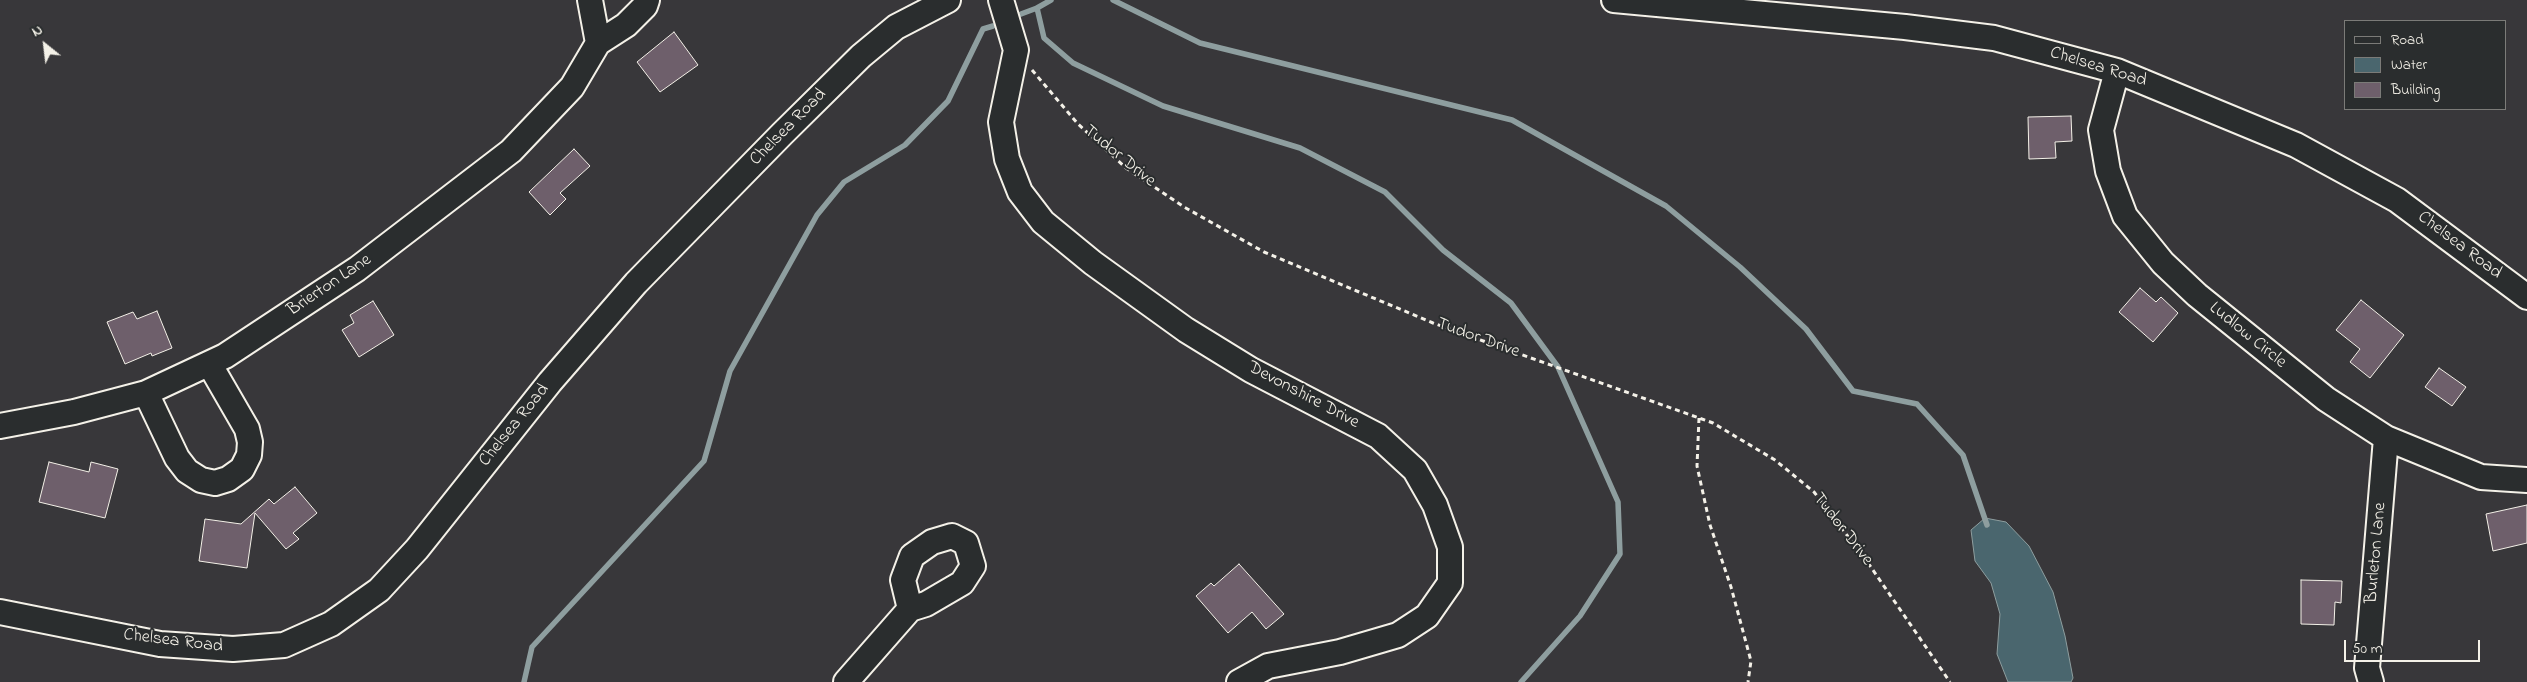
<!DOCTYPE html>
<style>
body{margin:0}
#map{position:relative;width:2527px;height:682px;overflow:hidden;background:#38373a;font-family:"Indie Flower",sans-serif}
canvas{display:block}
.legend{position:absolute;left:2344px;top:20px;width:162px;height:90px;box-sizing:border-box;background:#2a2d2e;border:1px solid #7b7b78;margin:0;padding:6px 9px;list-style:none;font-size:15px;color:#f4f1e8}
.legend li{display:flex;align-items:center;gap:10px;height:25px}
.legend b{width:25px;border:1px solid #7b7b78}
.north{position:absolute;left:20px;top:20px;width:50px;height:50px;-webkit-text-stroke:4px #2a2d2e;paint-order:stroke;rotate:331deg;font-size:14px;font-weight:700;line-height:20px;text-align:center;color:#f4f1e8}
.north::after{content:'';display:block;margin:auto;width:18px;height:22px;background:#f4f1e8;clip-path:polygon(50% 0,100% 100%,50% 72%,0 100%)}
.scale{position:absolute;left:2344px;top:640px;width:136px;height:22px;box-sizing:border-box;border:2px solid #f4f1e8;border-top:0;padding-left:6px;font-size:15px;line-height:18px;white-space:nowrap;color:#f4f1e8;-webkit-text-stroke:4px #2a2d2e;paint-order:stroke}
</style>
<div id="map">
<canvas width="2527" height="682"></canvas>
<ul class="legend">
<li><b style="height:6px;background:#2a2d2e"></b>Road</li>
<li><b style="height:14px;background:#4a666e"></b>Water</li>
<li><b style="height:14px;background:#6e5f6b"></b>Building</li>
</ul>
<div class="north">N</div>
<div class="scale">50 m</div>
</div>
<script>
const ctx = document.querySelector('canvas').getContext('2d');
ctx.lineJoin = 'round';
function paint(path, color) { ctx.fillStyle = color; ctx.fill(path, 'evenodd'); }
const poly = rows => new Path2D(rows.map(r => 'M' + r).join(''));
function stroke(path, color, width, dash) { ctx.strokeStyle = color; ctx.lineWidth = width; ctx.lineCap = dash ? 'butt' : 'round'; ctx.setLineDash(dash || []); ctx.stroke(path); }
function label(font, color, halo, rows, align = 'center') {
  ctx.font = font + ' "Indie Flower",sans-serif'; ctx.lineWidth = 4; ctx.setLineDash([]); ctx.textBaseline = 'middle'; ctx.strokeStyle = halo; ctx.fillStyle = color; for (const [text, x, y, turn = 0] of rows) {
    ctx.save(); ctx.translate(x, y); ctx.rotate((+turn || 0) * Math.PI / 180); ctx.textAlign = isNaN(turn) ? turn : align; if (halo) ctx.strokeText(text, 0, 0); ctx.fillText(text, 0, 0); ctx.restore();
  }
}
const water = poly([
 [1985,518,2006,522,2029,546,2053,592,2065,636,2073,678,2071,682,2008,682,1997,654,2000,614,1991,583,1975,561,1971,530,1985,518]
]);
const stream = poly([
 [1051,0,1037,8,1044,38,1073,63,1163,106,1300,148,1385,192,1443,250,1511,303,1558,367,1618,502,1620,554,1580,616,1521,682],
 [1113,0,1200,43,1512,120,1666,206,1740,267,1806,329,1853,391,1917,404,1963,455,1987,525],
 [1021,14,1037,8],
 [524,682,532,647,704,461,730,371,817,215,844,182,905,145,948,101,983,29,993,26]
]);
const building = poly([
 [674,32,698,65,660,92,637,62,674,32],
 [2071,116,2072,141,2055,142,2056,158,2029,159,2028,117,2071,116],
 [574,149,590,166,560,193,566,199,550,215,529,192,574,149],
 [2140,288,2156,302,2161,297,2178,313,2153,342,2119,312,2140,288],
 [2361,300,2404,335,2370,378,2350,362,2360,349,2336,330,2361,300],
 [373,301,394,335,359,357,342,330,354,323,350,315,373,301],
 [157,311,172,348,152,356,151,353,125,364,107,322,133,312,137,319,157,311],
 [2439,368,2466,387,2452,406,2425,387,2439,368],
 [49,462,89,472,91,462,118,469,105,518,39,502,49,462],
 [295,487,317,513,293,533,299,539,286,549,255,513,247,568,199,561,205,519,241,524,269,499,274,504,295,487],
 [2527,505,2527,543,2493,551,2486,514,2527,505],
 [1239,564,1284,614,1266,629,1252,612,1228,633,1196,596,1211,583,1214,586,1239,564],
 [2301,580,2342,581,2341,603,2335,602,2334,625,2301,624,2301,580]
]);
const path = poly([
 [1032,70,1078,124,1126,168,1184,207,1264,252,1433,323,1713,423,1775,460,1814,492,1866,560,1950,682],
 [1699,418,1697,466,1710,525,1731,587,1751,661,1748,682]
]);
const minor = poly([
 [590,0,598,43],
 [1001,0,1016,50,1001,122,1007,159,1020,192,1043,222,1093,263,1186,330,1251,370,1378,436,1415,470,1435,505,1450,547,1450,583,1427,616,1398,635,1340,652,1268,666,1239,682],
 [1614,0,1905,27,1994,38,2117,71,2296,145,2397,200,2527,297],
 [2117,71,2101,130,2108,171,2125,216,2163,263,2197,295,2326,399,2386,438,2481,477,2527,480],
 [146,393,177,458,187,471,201,480,215,483,228,479,242,469,249,455,250,442,247,429,210,365],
 [0,426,74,412,146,393,225,356,357,269,511,151,572,87,598,43,626,25,645,6,647,0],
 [0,612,160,644,233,649,284,645,331,624,379,590,417,549,550,382,636,283,782,134,861,56,896,27,948,0],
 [846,682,910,609,926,604,962,583,973,566,966,543,952,536,932,542,912,556,903,580,910,609],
 [2371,682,2367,668,2386,438]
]);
const streetNames = [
 ["Chelsea Road",2098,68,17],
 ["Chelsea Road",789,128,-45],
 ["Tudor Drive",1119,157,39],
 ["Chelsea Road",2459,246,37],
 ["Brierton Lane",330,286,-34],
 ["Ludlow Circle",2247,336,39],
 ["Tudor Drive",1478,339,20],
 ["Devonshire Drive",1303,396,28],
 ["Chelsea Road",515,426,-51],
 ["Tudor Drive",1842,530,52],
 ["Burleton Lane",2377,553,-85],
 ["Chelsea Road",173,642,7]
];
paint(water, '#4a666e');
stroke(water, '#8e9e9f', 1);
stroke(stream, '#8e9e9f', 5.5);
paint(building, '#6e5f6b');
stroke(building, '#f4f1e8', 1);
stroke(minor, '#f4f1e8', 28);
stroke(path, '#f4f1e8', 3, [5, 4]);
stroke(minor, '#2a2d2e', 24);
label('18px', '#f4f1e8', '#2a2d2e', streetNames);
</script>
